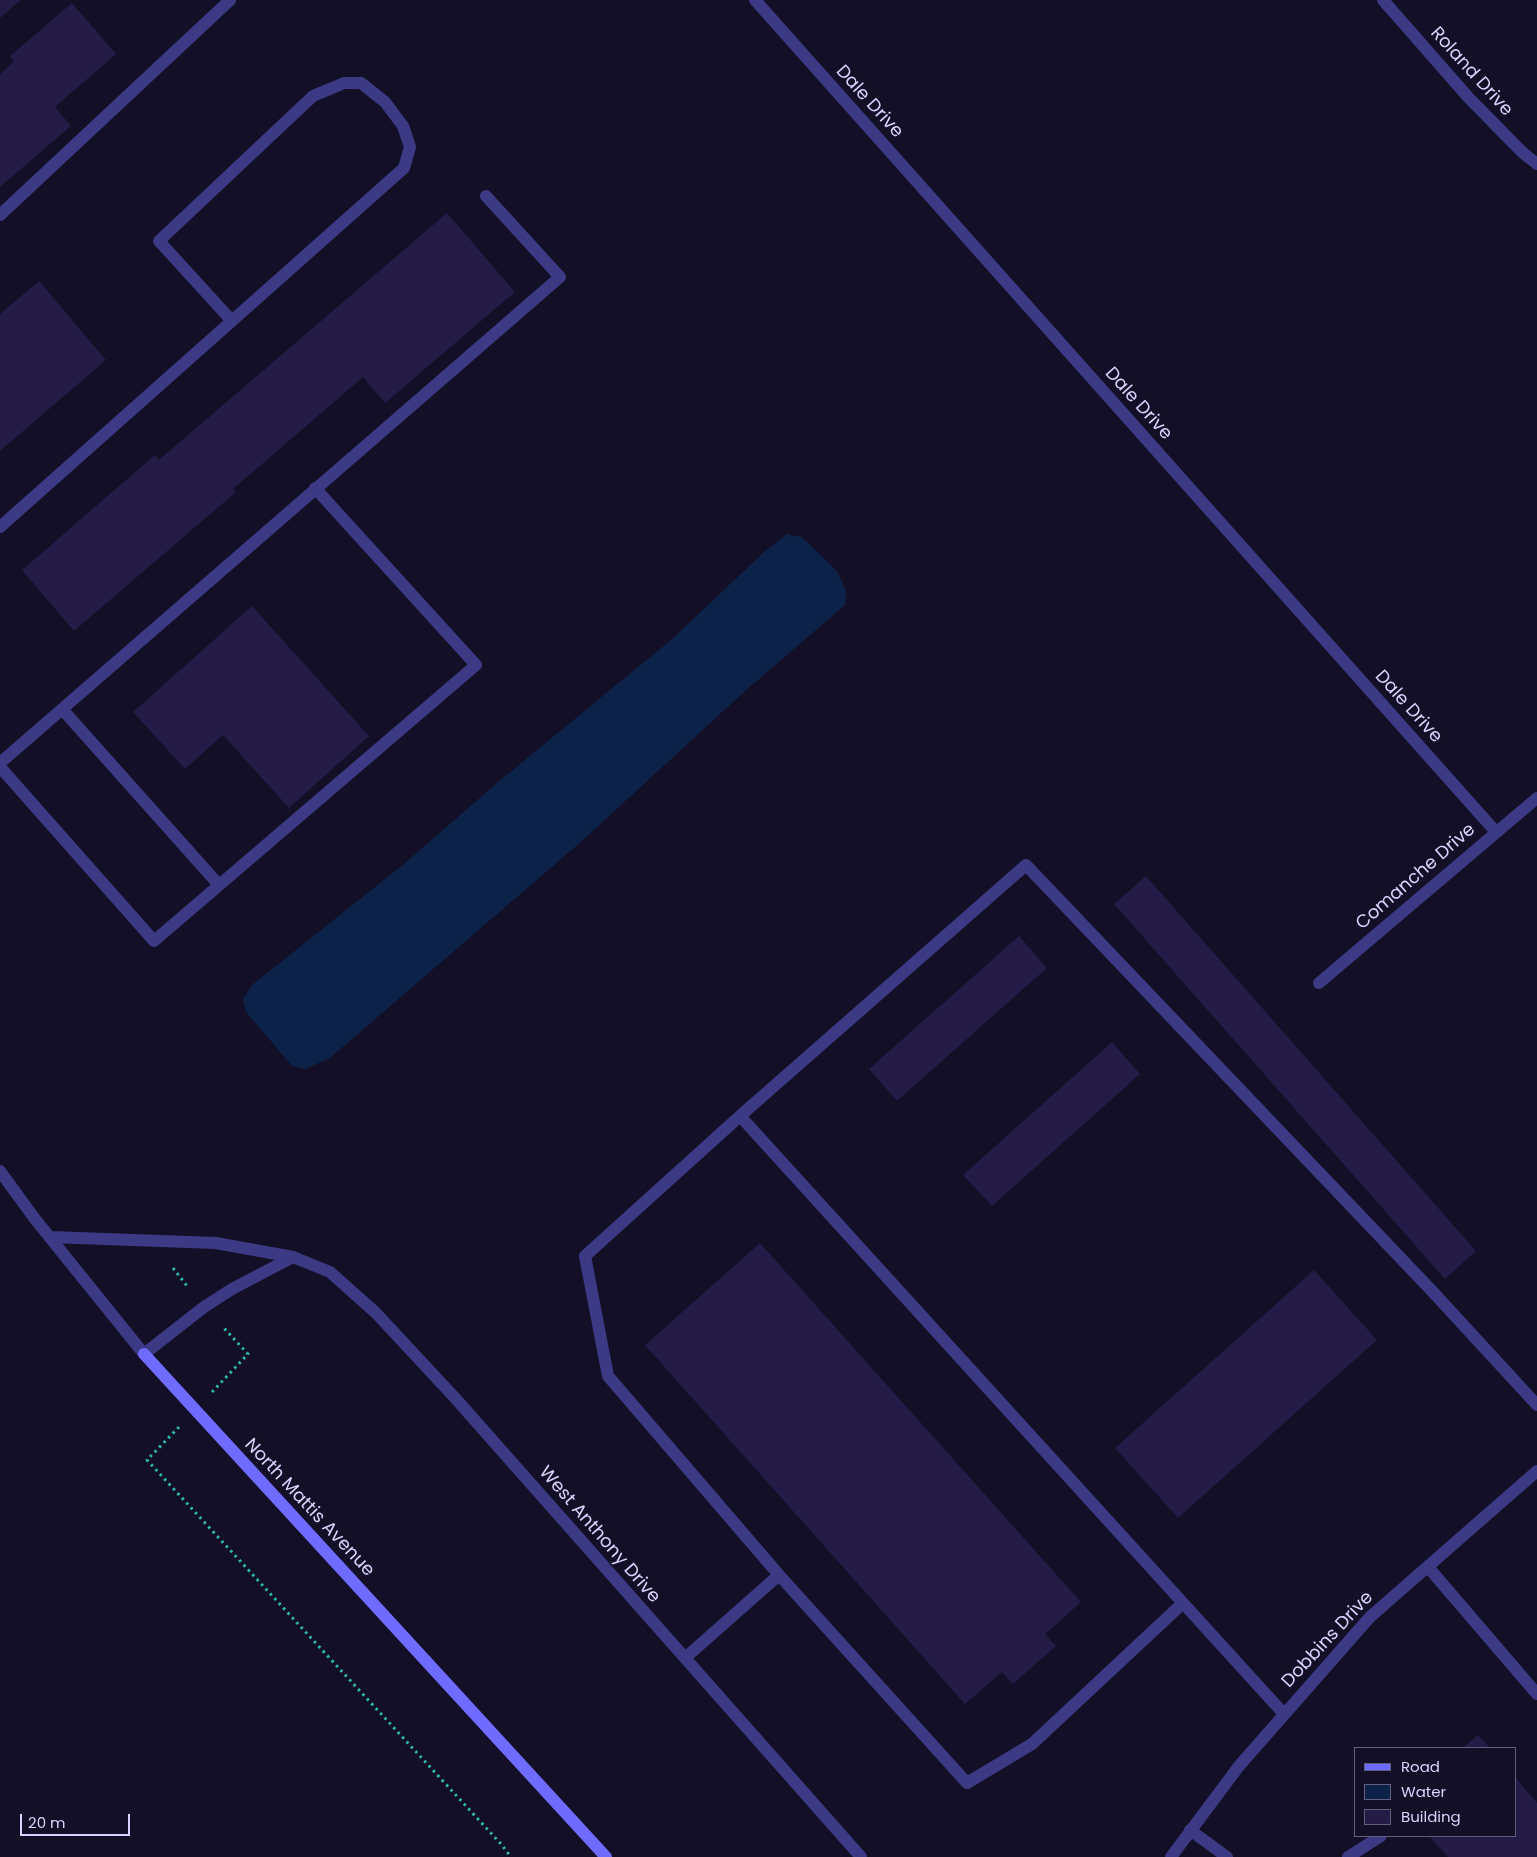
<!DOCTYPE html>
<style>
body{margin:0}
#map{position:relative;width:1537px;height:1857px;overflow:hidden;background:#130f26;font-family:Poppins,sans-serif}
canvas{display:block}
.legend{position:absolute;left:1354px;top:1747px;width:162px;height:90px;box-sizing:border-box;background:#130f26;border:1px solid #625e7d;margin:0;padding:6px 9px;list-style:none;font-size:15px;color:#d9d4ff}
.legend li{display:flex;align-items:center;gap:10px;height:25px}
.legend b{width:25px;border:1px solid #625e7d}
.scale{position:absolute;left:20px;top:1814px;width:110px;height:22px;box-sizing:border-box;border:2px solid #d9d4ff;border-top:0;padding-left:6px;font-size:15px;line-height:18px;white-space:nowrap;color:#d9d4ff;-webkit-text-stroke:4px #130f26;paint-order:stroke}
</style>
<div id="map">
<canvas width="1537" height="1857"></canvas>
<ul class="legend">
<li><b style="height:6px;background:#6f6bff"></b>Road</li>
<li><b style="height:14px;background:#0c2248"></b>Water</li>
<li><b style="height:14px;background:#241b47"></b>Building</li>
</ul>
<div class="scale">20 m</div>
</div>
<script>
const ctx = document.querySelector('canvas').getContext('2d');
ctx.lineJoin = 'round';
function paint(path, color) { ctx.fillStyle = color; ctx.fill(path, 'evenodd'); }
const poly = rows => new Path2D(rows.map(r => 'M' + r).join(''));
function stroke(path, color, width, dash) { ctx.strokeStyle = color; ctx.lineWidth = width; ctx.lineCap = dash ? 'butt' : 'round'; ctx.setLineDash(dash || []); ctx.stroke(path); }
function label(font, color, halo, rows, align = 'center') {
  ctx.font = font + ' Poppins,sans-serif'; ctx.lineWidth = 4; ctx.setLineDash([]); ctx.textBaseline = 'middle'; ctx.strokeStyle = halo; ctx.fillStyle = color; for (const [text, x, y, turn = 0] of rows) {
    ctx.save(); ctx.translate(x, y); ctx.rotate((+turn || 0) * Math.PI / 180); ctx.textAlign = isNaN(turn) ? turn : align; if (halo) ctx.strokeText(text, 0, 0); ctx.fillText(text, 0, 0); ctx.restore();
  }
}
const water = poly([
 [787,534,802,537,837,571,846,591,845,605,744,692,582,841,330,1058,305,1069,292,1066,246,1012,243,999,253,984,405,863,498,782,672,639,764,552]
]);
const building = poly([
 [0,0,21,0,0,18],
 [72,3,116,54,55,107,71,126,0,187,0,74,14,62,10,56],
 [447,213,515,292,385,403,363,377,233,489,236,492,74,631,22,570,155,455,159,460],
 [39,281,106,360,0,451,0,314],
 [252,606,369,736,289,808,223,735,185,769,133,712],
 [1146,876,1476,1251,1445,1279,1114,904],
 [1019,936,1047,968,897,1101,869,1069],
 [1112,1042,1140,1074,992,1206,963,1175],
 [760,1243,1081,1602,1045,1634,1056,1646,1013,1684,1002,1672,965,1704,645,1345],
 [1314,1270,1377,1340,1178,1518,1115,1448],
 [1478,1735,1490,1748,1463,1748],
 [1516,1778,1537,1803,1537,1857,1448,1857,1429,1836,1516,1836]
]);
const path = poly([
 [173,1268,188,1287],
 [212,1392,248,1354,222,1326],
 [179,1427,147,1460,501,1844,511,1857]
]);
const service = poly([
 [0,215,230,0],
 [0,527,404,168,410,147,403,126,385,102,361,83,344,83,313,96,159,241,232,321],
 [62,709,219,885],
 [0,763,560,277,486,196],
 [0,767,154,941,476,665,315,488],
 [740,1116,1284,1714],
 [1428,1567,1537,1694],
 [1183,1603,1032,1744,967,1783,779,1575,608,1376,585,1256,740,1116,1026,865,1432,1291,1537,1405],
 [685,1658,779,1575],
 [1190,1830,1227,1857],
 [1348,1857,1381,1836]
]);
const minor = poly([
 [755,0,1496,832],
 [1383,0,1468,97,1522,152,1537,164],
 [1319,983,1537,798],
 [1171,1857,1239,1766,1370,1617,1537,1471]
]);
const tertiary = poly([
 [0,1171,35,1219,144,1354,204,1307,232,1289,293,1257,330,1272,376,1313,456,1399,861,1857],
 [50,1237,216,1243,293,1257]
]);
const secondary = poly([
 [144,1354,606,1857]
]);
const streetNames = [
 ["Roland Drive",1471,72,48],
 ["Dale Drive",869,102,48],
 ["Dale Drive",1138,404,48],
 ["Dale Drive",1408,707,48],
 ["Comanche Drive",1416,877,-41],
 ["North Mattis Avenue",309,1508,47],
 ["West Anthony Drive",599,1535,49],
 ["Dobbins Drive",1328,1640,-47]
];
paint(water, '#0c2248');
paint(building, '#241b47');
stroke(path, '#2fb8b0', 3, [2.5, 4]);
stroke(service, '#3d3a85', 12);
stroke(minor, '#3d3a85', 12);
stroke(tertiary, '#3d3a85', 12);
stroke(secondary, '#6f6bff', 12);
label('18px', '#d9d4ff', '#130f26', streetNames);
</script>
